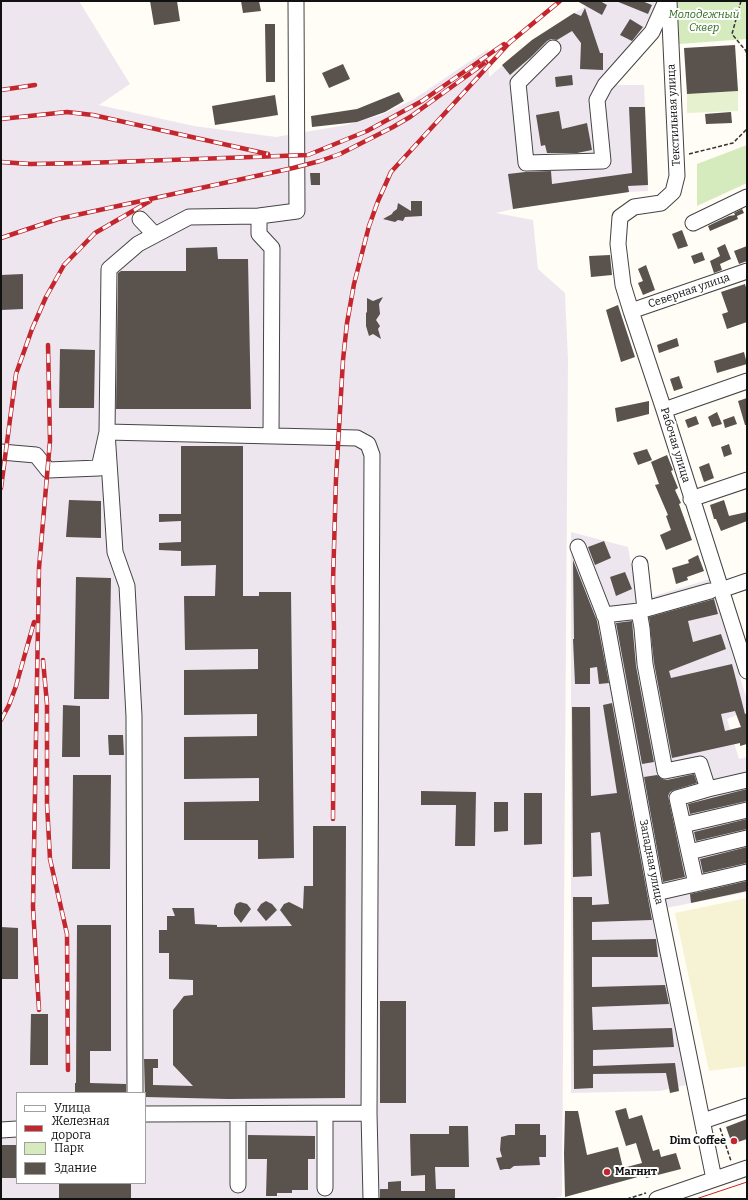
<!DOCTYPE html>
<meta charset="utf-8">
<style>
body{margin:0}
#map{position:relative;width:748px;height:1200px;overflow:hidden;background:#fffdf5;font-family:Bitter,serif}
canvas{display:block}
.frame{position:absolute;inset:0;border:2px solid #111;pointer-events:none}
.legend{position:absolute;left:16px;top:1092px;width:130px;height:92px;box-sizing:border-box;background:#fff;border:1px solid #a0a0a0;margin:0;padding:5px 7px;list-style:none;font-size:12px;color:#111}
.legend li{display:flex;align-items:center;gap:8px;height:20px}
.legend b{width:20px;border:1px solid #a0a0a0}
</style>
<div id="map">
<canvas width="748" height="1200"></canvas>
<div class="frame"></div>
<ul class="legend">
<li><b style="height:5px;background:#fff"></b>Улица</li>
<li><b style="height:5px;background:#c4262e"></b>Железная дорога</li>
<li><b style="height:11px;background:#d5ebbd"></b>Парк</li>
<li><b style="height:11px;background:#5a524d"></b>Здание</li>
</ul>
</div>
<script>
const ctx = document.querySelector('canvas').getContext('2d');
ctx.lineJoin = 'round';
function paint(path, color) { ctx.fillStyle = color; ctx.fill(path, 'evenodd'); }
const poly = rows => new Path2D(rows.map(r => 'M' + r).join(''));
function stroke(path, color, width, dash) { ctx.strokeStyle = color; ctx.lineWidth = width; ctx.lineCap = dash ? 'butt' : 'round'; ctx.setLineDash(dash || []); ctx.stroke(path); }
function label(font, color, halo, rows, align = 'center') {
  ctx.font = font + ' Bitter,serif'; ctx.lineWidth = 4; ctx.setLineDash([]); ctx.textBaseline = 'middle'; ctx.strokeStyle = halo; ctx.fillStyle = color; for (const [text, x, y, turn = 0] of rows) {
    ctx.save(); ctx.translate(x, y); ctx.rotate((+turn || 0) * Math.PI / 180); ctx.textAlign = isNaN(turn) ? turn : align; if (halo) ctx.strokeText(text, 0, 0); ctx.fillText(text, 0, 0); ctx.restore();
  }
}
const industrial = poly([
 [1,1,59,1,60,2,79,1,130,84,99,105,194,126,276,137,346,125,381,115,414,99,488,49,489,77,533,39,586,6,587,1,660,1,659,4,634,43,596,85,644,85,648,191,629,192,513,209,496,213,533,220,538,269,565,293,568,360,562,1196,552,1199,1,1199],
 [17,1093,145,1093,145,1183,17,1183],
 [571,532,628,547,638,601,710,579,747,700,747,711,727,719,739,759,747,757,747,892,666,908,703,1081,660,1091,571,1093]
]);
const farmland = poly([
 [747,898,747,1066,709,1071,675,913]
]);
const green = poly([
 [677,1,747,1,747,39,679,44],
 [747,145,747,183,697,206,697,164]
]);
const pitch = poly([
 [738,91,738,111,687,113,687,94]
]);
const building = poly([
 [150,1,177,1,180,21,154,25],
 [241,1,259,1,261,11,243,13],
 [577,1,600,1,607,5,602,15],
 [616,1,642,1,652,5,648,14],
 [585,8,600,53,603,53,603,70,580,69,581,43,572,31,557,40,551,39,547,41,531,57,510,75,502,65,532,40,574,13,581,16],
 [630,19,643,27,632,41,620,35],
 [265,24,275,24,275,82,266,82],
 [735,45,738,91,687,94,684,48],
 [343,64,350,79,329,88,322,73],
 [572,75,573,85,556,87,555,77],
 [399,92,404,101,385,112,357,122,312,127,311,116,357,109],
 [275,95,278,115,215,125,212,106],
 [629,107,645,107,648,185,628,186,629,192,513,209,508,174,525,172,551,171,552,184,632,173],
 [559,111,562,129,587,123,592,150,577,153,547,153,545,145,541,146,536,115],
 [731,112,732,123,706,124,705,114],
 [310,173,320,173,320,185,311,185],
 [411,201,422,201,422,216,405,217,403,221,398,220,395,222,383,219,392,214,393,212,397,209,398,203,411,211],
 [742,209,744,213,737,216,738,219,710,231,708,226,729,216,735,215,734,213],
 [682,230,688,246,678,249,672,234],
 [725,244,731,259,720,264,722,270,714,273,710,261,720,256,717,248],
 [747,246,747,261,739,264,734,251],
 [217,247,218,259,248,259,251,409,116,409,118,273,121,271,186,271,186,248],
 [702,252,705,260,694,264,691,256],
 [610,255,612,275,591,277,589,256],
 [646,265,655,290,643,295,638,283,643,281,638,269],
 [23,274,23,309,1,310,1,275],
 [745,284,747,291,747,322,727,329,722,314,728,312,721,292],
 [383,297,379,304,380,314,376,320,380,326,378,329,381,339,373,334,369,336,366,326,366,313,367,312,367,298,373,301],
 [618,305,635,357,621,362,606,310],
 [677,338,679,346,659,353,657,345],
 [60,349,95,350,94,408,59,408],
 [744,352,747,364,717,373,714,361],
 [679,376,683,388,674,391,670,379],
 [747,398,747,425,745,425,738,401],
 [649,401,649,414,617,422,615,408],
 [717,412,722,424,712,427,708,417],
 [696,416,699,424,688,428,685,420],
 [734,416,737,424,725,428,723,420],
 [729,444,732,454,724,457,721,447],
 [181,446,243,446,243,596,259,596,259,592,291,592,294,858,258,859,258,840,184,840,184,802,259,801,259,778,184,779,184,737,257,736,257,714,184,715,184,670,258,669,258,649,185,650,184,596,215,596,216,565,181,566,181,551,159,550,159,543,181,542,181,521,159,522,159,514,181,514],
 [647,449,652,460,638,465,633,453],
 [667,455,673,470,671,471,678,488,675,490,681,503,679,504,692,540,666,550,660,535,671,530,666,516,668,515,655,485,659,484,651,462],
 [709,463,714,478,704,482,699,467],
 [69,500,101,501,101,538,66,537],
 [724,500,729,516,747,512,747,521,721,531,716,519,714,519,710,505],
 [604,541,611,558,595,565,588,547],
 [698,555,704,571,687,577,688,580,676,584,672,568,689,563,688,560],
 [573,560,597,621,609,683,599,684,597,667,590,668,590,684,575,684,573,639,574,639],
 [625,572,632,589,616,596,610,577],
 [76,577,111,578,109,699,74,699],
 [714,599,718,614,688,621,693,642,721,634,726,649,669,671,671,678,732,664,745,714,747,713,747,744,740,746,740,743,672,758,654,663,649,617],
 [735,711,741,727,725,731,721,714],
 [632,621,636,666,654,762,642,764,616,623],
 [612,703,652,920,592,922,592,940,656,939,658,957,592,957,592,987,665,985,669,1004,592,1007,593,1030,672,1028,674,1047,593,1050,593,1066,675,1063,679,1091,670,1093,666,1073,593,1074,593,1088,574,1089,573,897,592,897,592,905,609,904,600,832,591,833,592,876,573,877,572,707,590,707,591,796,617,793,603,705],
 [63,705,80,706,80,757,62,757],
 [108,735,123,735,124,755,109,755],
 [694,774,697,783,674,790,670,792,668,796,685,877,663,882,644,777,657,775,662,779,667,780],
 [73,775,111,775,110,869,72,869],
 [747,789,747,801,690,814,688,804],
 [421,791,476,792,475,846,455,846,456,805,421,805],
 [524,793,542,793,542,844,524,845],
 [494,802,508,802,508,831,494,832],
 [747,819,747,829,696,841,694,832],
 [313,826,346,826,345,1098,228,1099,145,1097,144,1059,158,1059,158,1068,153,1068,153,1085,193,1086,173,1065,173,1010,184,996,193,995,193,980,169,979,169,953,159,953,159,930,167,930,167,916,175,916,172,908,194,908,195,924,217,925,217,927,292,926,280,910,284,904,289,902,303,909,304,886,313,886],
 [747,847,747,863,703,873,700,859],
 [747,881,747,891,691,903,690,894],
 [266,901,272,904,277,910,266,921,257,910,261,904],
 [240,902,247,904,251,909,241,923,234,914,234,910,236,904],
 [77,925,111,925,111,1051,90,1051,90,1083,126,1084,126,1093,75,1093,75,1083,76,1083],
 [1,927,18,928,18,979,1,979],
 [380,1001,406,1001,406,1103,380,1103],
 [31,1014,48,1014,48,1065,30,1065],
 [626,1108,629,1119,642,1115,653,1151,659,1149,661,1157,676,1153,681,1169,646,1178,645,1175,565,1197,564,1154,565,1111,578,1111,587,1155,618,1147,623,1168,642,1163,636,1143,626,1146,615,1111],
 [747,1119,747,1139,732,1144,726,1127],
 [515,1124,540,1124,540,1135,546,1135,546,1157,539,1157,540,1165,514,1166,510,1169,505,1169,500,1170,496,1158,502,1157,500,1150,501,1137,509,1135,515,1135],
 [449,1126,468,1126,469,1167,435,1167,436,1189,455,1189,455,1199,380,1199,380,1189,388,1189,388,1182,401,1181,401,1191,425,1191,425,1175,411,1176,410,1134,449,1134],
 [248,1135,315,1136,315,1159,308,1159,308,1190,292,1190,292,1193,277,1193,277,1196,266,1196,267,1159,248,1159],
 [1,1145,17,1145,17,1178,1,1178],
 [59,1183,131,1183,131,1199,59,1199]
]);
const path = poly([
 [741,1,732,34,746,51,747,58],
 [689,154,733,143,747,129],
 [720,1128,731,1161],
 [627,1199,646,1193]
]);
const minor = poly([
 [669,1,677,176,673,192,661,203,634,207,620,217,618,244,623,285,631,311,664,410,747,671],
 [553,48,518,83,526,163,603,161,597,100,605,85,652,32,666,1],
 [140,219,155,235,189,217,259,216],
 [693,223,747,197],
 [631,311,747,271],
 [664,410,747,381],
 [271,436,272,248,259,234,259,216,297,211,296,1],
 [1,452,36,455,48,470,99,468,107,432,357,438,368,444,372,455,369,1113,145,1114],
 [691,499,747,480],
 [578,547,606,619,656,893,714,1179],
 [640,564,645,609],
 [721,590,747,581],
 [639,611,710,591],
 [604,615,639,611,642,628,645,664,665,771,700,764,708,789,677,798,696,884],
 [708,789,747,780],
 [683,825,747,810],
 [689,852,747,838],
 [656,893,747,872],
 [135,1093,134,716,127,586,115,552,107,432,109,269,138,244,155,235],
 [369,1113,371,1199],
 [238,1114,238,1185],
 [703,1121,747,1106],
 [1,1130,17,1129],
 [325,1188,325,1114],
 [657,1199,747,1168]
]);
const tram = poly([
 [696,1199,747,1182]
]);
const rail = poly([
 [508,44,560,1],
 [1,90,35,85],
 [1,119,67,112,93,115,268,154],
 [1,162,30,164,86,163,308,155,367,131,422,101,504,44],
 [1,238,58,219,293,168,320,161,340,154,393,127,410,117,486,62],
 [1,488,16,374,32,329,46,297,64,265,95,233,150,201],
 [43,660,47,704,47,804,50,859,67,934,68,1070],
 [1,720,9,705,16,686,34,622],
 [333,819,334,628,333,582,336,479,343,360,347,323,354,284,369,226,378,201,391,172,511,41],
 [39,1010,33,907,39,568,50,441,48,345]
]);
const markers = [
 [734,1141,4,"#c4262e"],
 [607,1172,4,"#c4262e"]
];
const parkNames = [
 ["Молодежный",704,15],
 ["Сквер",704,28]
];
const streetNames = [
 ["Текстильная улица",674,115,-93],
 ["Северная улица",689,291,-19],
 ["Рабочая улица",675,445,73],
 ["Западная улица",651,862,79]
];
const poiNames = [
 ["Dim Coffee",726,1141],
 ["Магнит",615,1172,"left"]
];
paint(industrial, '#eee6ef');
paint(farmland, '#f6f3d4');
paint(green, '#d5ebbd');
paint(pitch, '#e6f2cf');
paint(building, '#5a524d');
stroke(minor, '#444', 17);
stroke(path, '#333', 1.5, [4, 2]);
stroke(minor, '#fff', 15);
stroke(tram, '#c4262e', 1);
stroke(rail, '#c4262e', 4.5);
stroke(rail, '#fff', 3, [9]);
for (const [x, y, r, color] of markers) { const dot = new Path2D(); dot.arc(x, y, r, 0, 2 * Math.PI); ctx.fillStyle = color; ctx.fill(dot); stroke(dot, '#fff', 1.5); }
label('italic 11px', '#2f6b1f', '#fff', parkNames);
label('11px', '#111', '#fff', streetNames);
label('bold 11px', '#111', '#fff', poiNames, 'right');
</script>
